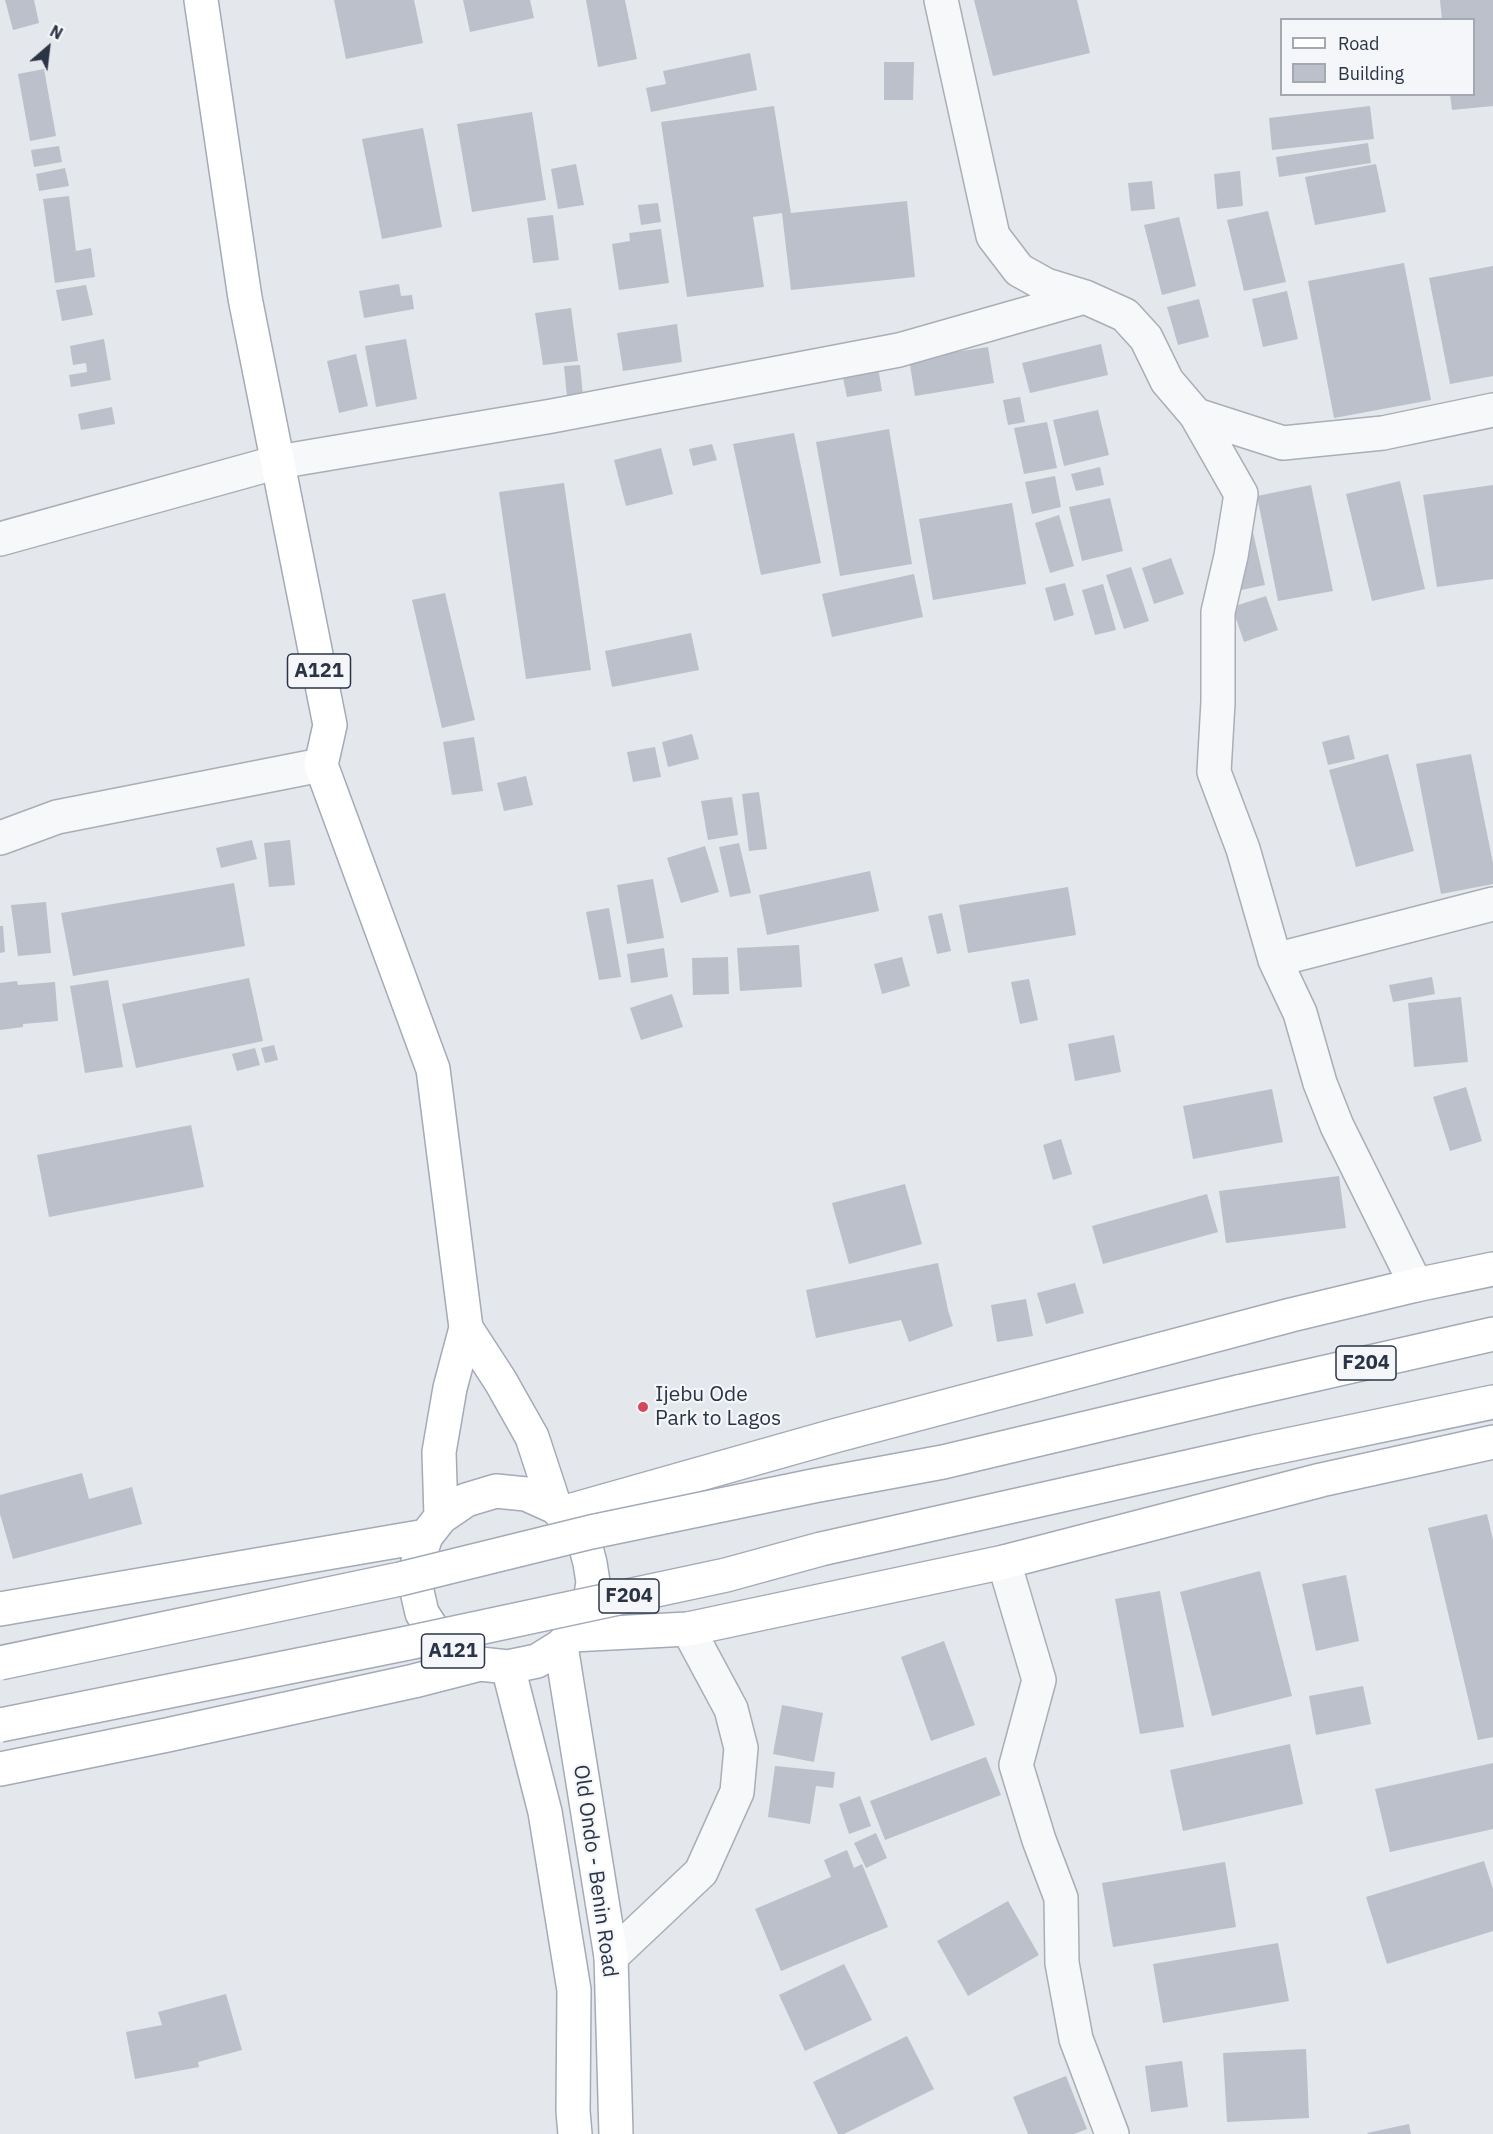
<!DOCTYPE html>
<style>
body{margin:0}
#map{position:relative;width:1493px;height:2134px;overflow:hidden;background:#e4e7ec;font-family:"IBM Plex Sans",sans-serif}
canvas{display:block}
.legend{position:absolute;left:1280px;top:18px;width:195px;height:78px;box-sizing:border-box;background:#f4f6f9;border:2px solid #a4a8b1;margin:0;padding:8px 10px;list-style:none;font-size:18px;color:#2b3445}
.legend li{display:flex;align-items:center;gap:12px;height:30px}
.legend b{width:30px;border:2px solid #a4a8b1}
.north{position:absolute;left:18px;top:18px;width:60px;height:60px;-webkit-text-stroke:4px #f4f6f9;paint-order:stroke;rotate:28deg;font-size:16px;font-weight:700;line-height:24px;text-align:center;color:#2b3445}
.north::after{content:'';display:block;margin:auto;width:21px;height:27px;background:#2b3445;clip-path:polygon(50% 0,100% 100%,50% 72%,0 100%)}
</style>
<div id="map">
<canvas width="1493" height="2134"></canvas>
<ul class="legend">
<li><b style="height:8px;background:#fff"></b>Road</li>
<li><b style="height:16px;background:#bbc0ca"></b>Building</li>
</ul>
<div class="north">N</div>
</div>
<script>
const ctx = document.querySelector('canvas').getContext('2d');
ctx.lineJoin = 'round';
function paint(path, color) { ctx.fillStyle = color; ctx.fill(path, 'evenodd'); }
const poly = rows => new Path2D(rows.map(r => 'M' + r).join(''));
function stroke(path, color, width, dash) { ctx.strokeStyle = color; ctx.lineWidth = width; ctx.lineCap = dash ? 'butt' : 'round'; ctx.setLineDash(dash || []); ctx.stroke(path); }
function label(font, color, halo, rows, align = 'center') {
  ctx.font = font + ' "IBM Plex Sans",sans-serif'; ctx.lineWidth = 4.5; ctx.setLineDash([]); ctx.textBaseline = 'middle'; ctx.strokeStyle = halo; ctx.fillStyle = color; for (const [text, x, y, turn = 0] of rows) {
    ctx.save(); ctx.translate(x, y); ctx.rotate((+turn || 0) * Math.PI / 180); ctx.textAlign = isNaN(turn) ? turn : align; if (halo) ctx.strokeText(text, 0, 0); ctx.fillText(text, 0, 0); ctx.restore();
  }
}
const building = poly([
 [5,0,34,0,39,23,13,30],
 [334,0,414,0,423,43,346,59],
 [463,0,530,0,534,18,470,32],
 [586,0,625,0,637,59,598,67],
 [974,0,1077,0,1090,53,993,76],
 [1440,0,1493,0,1493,106,1452,110,1450,94,1474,94,1474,20,1442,20],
 [750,53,757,90,651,112,646,88,666,84,663,71],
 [884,62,914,62,913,100,884,100],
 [44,69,56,136,30,141,18,74],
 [774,106,791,213,907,201,915,277,791,290,782,213,753,217,764,287,687,297,661,122],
 [1370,106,1374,139,1272,150,1269,118],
 [532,112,546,200,472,212,457,124],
 [423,128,442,227,382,239,362,139],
 [1368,143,1371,163,1279,177,1276,157],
 [59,146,62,162,34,167,31,150],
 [576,164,584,205,558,209,551,169],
 [1376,164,1386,212,1315,225,1305,177],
 [65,168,69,186,39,191,36,174],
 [1240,171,1243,206,1217,209,1214,174],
 [1152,181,1155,209,1131,211,1128,183],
 [69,196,76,251,91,248,95,277,55,283,43,199],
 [658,203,661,222,641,225,638,205],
 [1268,211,1286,282,1244,291,1227,220],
 [553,215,559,260,533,263,527,218],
 [1179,217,1196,286,1162,295,1144,225],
 [661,229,669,283,619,290,612,244,630,241,629,233],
 [1404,263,1431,400,1334,418,1308,281],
 [1493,266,1493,376,1450,384,1429,278],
 [399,284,401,296,412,295,414,309,364,318,359,291],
 [86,285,93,315,62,321,56,290],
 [1287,291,1298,339,1263,347,1252,299],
 [1199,299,1209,337,1178,345,1167,307],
 [571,308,578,361,543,365,535,313],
 [677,324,682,362,623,371,617,333],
 [104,339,111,380,71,387,69,375,87,372,86,363,73,365,70,346],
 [406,339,417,399,376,407,365,346],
 [1101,344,1108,375,1030,393,1022,363],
 [988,347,994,383,915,396,909,359],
 [356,354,368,406,339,413,327,361],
 [580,365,583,396,567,397,564,366],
 [878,367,882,391,847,397,842,373],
 [1020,397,1025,422,1008,425,1003,400],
 [112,407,115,424,81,430,78,414],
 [1098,410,1109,455,1064,466,1053,420],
 [1047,422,1057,468,1024,474,1014,428],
 [889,429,912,564,840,576,816,442],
 [794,433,821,563,761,575,733,444],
 [712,444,717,460,693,466,689,449],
 [661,448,673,494,626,506,614,460],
 [1100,467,1104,485,1076,491,1071,474],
 [1055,476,1061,507,1032,514,1025,482],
 [1400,481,1425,589,1372,601,1346,494],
 [564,483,591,670,526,679,499,492],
 [1311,485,1333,591,1278,601,1257,496],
 [1493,485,1493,579,1437,587,1423,495],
 [1110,498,1123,551,1082,561,1069,507],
 [1012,503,1026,584,933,600,919,519],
 [1059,515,1074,566,1050,573,1035,523],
 [1252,528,1265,585,1232,592],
 [1171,558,1184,594,1154,604,1142,568],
 [1131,567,1149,621,1124,629,1106,575],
 [914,574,923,617,832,637,822,594],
 [1065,583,1074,615,1054,621,1045,588],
 [1103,584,1116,630,1095,635,1082,590],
 [445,593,475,720,442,728,412,600],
 [1266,596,1278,630,1244,642,1232,607],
 [691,633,699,670,612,687,605,651],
 [692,734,699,759,668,767,662,742],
 [1349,735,1355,759,1328,765,1322,742],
 [474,737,483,791,452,795,443,742],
 [655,747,661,777,633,782,627,752],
 [1388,754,1414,851,1356,867,1329,770],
 [1471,754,1493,863,1493,884,1441,894,1416,764],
 [526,776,533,805,504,811,497,783],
 [759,792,767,849,749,851,742,794],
 [732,797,738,835,708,840,701,801],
 [252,840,257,859,221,868,216,848],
 [290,840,295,885,269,887,264,843],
 [739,843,751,893,730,897,719,847],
 [705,846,719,892,681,903,667,858],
 [870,871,879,911,767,935,759,895],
 [653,879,664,938,627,944,617,885],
 [234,883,245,946,73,976,61,913],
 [1068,887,1076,935,968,953,959,905],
 [46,902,51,953,18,956,11,905],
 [609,908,621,977,599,980,586,912],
 [942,913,951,951,937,954,928,916],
 [0,926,3,926,5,952,0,953],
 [799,945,802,987,740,991,737,948],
 [664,948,668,977,631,983,627,954],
 [728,957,729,994,693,995,692,958],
 [902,957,910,986,882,994,874,964],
 [1432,977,1435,994,1393,1002,1389,985],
 [249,978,263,1041,136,1068,122,1004],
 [1029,979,1038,1020,1020,1024,1011,982],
 [108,980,123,1067,85,1073,70,986],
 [17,981,18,985,55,982,58,1021,23,1024,23,1027,0,1030,0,983],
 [672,994,683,1027,641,1040,630,1008],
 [1461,997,1468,1062,1414,1067,1408,1003],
 [1114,1035,1121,1072,1075,1081,1068,1044],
 [274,1045,278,1060,265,1063,261,1048],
 [255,1048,260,1065,237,1071,232,1054],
 [1466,1087,1482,1141,1450,1151,1433,1097],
 [1272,1089,1283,1142,1193,1159,1183,1106],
 [191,1125,204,1187,49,1217,37,1155],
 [1061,1139,1072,1174,1053,1180,1043,1145],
 [1339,1176,1346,1228,1226,1243,1219,1191],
 [905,1184,922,1244,849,1264,832,1203],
 [1207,1194,1218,1232,1103,1264,1092,1226],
 [938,1263,948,1310,953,1326,909,1342,901,1320,816,1338,806,1290],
 [1075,1283,1084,1313,1046,1324,1037,1293],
 [1026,1299,1033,1336,997,1342,991,1305],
 [82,1473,89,1499,132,1487,142,1524,13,1559,0,1514,0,1495],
 [1487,1514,1493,1540,1493,1737,1478,1740,1428,1528],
 [1260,1571,1292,1696,1212,1716,1180,1592],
 [1346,1575,1359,1641,1316,1651,1302,1584],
 [1160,1591,1184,1727,1140,1734,1115,1599],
 [944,1641,975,1725,931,1741,901,1657],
 [1363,1686,1371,1724,1316,1735,1309,1696],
 [782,1705,823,1713,814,1762,773,1754],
 [1290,1744,1303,1804,1183,1831,1170,1770],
 [986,1757,1001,1795,885,1840,870,1801],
 [1493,1763,1493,1829,1390,1852,1375,1789],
 [775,1766,835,1772,833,1788,816,1786,810,1824,768,1817],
 [860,1796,871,1826,849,1834,839,1804],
 [876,1833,887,1858,866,1868,854,1843],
 [847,1850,854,1868,862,1864,888,1927,781,1971,755,1909,831,1877,824,1860],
 [1484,1861,1493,1889,1493,1931,1387,1964,1366,1897],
 [1225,1862,1236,1927,1113,1947,1102,1883],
 [1008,1901,1039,1955,968,1996,937,1941],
 [1278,1943,1289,2001,1163,2023,1153,1964],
 [844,1964,872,2020,805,2051,779,1995],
 [226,1994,242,2050,198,2062,199,2067,135,2079,126,2032,162,2025,158,2012],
 [907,2036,934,2089,844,2134,838,2134,813,2082],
 [1306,2049,1309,2118,1227,2122,1223,2053],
 [1182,2061,1188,2107,1151,2112,1145,2066],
 [1066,2076,1087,2129,1074,2134,1028,2134,1013,2097],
 [1409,2124,1411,2134,1368,2134,1367,2133]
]);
const minor = poly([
 [941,0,993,236,1019,270,1046,285,1085,297,1125,315,1146,338,1167,381,1196,415,1241,494,1231,556,1218,612,1218,702,1214,772,1243,849,1275,960,1300,1013,1320,1083,1337,1126,1416,1285],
 [1196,415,1283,443,1383,433,1493,410],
 [0,539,278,462,552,416,899,350,1085,297],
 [0,838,57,817,321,765],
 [1275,960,1493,904],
 [1004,1562,1039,1680,1016,1765,1039,1840,1061,1898,1062,1963,1076,2039,1112,2134],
 [611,1957,701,1872,737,1792,741,1748,731,1709,688,1629]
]);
const major = poly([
 [201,0,245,298,330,725,321,765,433,1069,466,1328,450,1388,439,1452,441,1517],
 [466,1328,501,1382,532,1437,555,1507,575,1527,585,1544,590,1563,593,1582,590,1601,583,1620,572,1635,561,1646,537,1661,508,1667,480,1664,456,1653,436,1635,422,1613,416,1587,418,1561,426,1536,441,1517,466,1500,496,1491,526,1494,555,1507],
 [1238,1392,1493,1334],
 [1254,1452,1493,1402],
 [562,1513,834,1436,1291,1315,1416,1285,1493,1269],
 [0,1609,426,1536],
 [572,1635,688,1629,1004,1562,1321,1480,1493,1442],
 [561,1646,611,1957,616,2134],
 [508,1667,545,1812,574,1990,573,2111,575,2134],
 [0,1769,167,1735,414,1681,480,1664]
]);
const majorBridge = poly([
 [0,1663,400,1579,591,1532,813,1486,943,1462,1238,1392],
 [0,1725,408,1643,726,1575,821,1549,1254,1452]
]);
const markers = [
 [643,1407,6,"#d1495b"]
];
const shields = [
 [319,671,63],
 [1366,1363,60],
 [629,1596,60],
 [453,1651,63]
];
const shieldNames = [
 ["A121",319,671],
 ["F204",1366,1363],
 ["F204",629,1596],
 ["A121",453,1651]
];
const poiNames = [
 ["Ijebu Ode",655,1395],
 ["Park to Lagos",655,1419]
];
const streetNames = [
 ["Old Ondo - Benin Road",595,1871,82]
];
paint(building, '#bbc0ca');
stroke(minor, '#a9aeb7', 36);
stroke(major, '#a3abb8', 36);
stroke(minor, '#f7f8fa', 33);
stroke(major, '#fff', 33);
stroke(majorBridge, '#a3abb8', 36, []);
stroke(majorBridge, '#fff', 33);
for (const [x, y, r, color] of markers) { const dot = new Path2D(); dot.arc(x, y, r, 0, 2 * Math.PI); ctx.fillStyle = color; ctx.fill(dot); stroke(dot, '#f4f6f9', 2); }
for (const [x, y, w] of shields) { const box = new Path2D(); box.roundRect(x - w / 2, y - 17, w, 34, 4.5); ctx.fillStyle = '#f4f6f9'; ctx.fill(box); stroke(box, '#2b3445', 1.5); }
label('bold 20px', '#2b3445', null, shieldNames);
label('21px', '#2b3445', '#f4f6f9', poiNames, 'left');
label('21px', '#2b3445', '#f4f6f9', streetNames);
</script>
